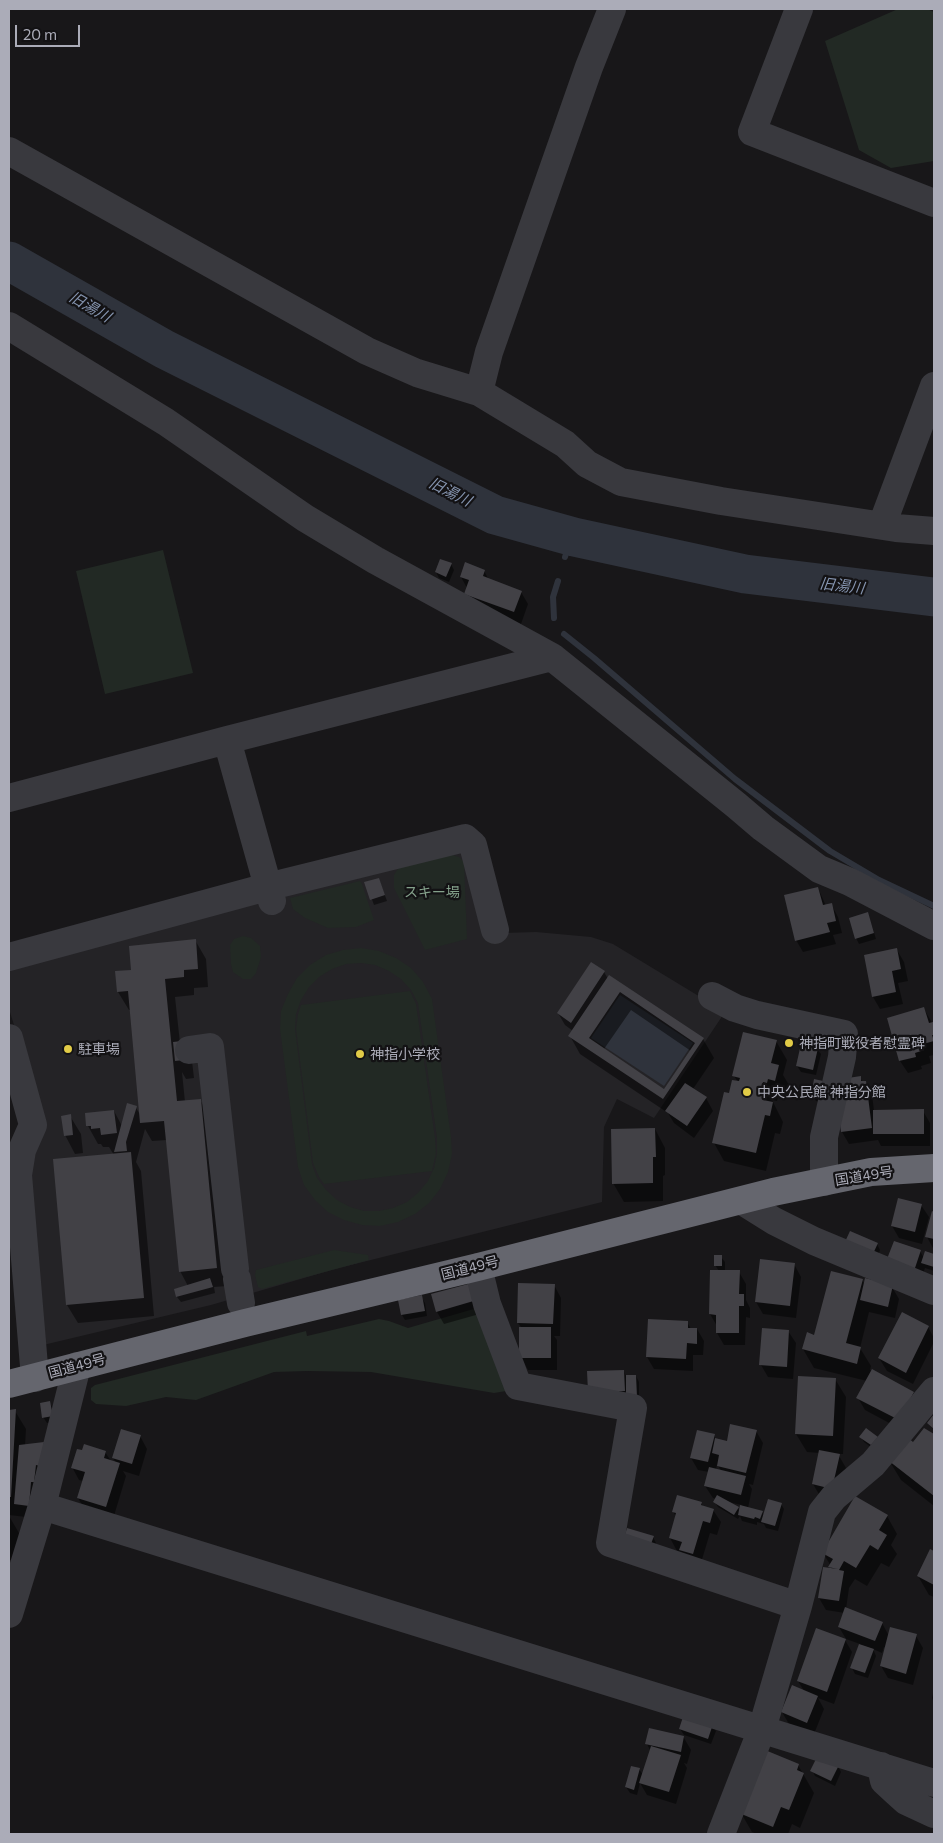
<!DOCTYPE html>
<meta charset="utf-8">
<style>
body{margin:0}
#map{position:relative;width:943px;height:1843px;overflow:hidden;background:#181719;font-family:Commissioner,sans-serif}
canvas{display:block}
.frame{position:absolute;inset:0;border:10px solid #abacb8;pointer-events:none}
.scale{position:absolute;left:15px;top:25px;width:65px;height:22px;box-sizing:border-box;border:2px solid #abacb8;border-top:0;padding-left:6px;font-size:15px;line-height:18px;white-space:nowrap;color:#abacb8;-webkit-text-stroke:4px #131214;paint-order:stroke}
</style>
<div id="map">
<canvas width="943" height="1843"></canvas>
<div class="frame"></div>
<div class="scale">20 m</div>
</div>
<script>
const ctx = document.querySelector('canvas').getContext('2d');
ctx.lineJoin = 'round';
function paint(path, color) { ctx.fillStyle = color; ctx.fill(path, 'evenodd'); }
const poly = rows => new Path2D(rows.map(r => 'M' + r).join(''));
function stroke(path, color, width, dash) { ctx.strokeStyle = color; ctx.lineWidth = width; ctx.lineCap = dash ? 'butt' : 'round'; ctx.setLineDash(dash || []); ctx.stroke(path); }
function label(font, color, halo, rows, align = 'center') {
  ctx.font = font + ' Commissioner,"Noto Sans JP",sans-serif'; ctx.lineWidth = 4.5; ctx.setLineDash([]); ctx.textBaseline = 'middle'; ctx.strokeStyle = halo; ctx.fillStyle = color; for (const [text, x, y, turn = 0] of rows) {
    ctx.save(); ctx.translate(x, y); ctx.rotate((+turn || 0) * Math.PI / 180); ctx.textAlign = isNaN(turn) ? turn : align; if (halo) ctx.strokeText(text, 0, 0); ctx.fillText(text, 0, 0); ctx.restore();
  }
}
const built = poly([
 [457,847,467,854,503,933,536,932,591,937,613,944,725,1012,654,1118,617,1099,604,1127,602,1202,335,1269,211,1305,39,1346,28,1162,44,1121,9,1009,9,962]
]);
const green = poly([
 [898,9,927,9,934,12,934,161,891,168,859,150,825,41],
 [163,550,193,673,105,694,76,571],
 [449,854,459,857,464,862,467,939,425,950,394,888,394,875,399,867],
 [360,881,362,884,374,920,356,927,328,928,305,918,293,909,290,898],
 [243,936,251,938,260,946,261,957,256,973,251,979,243,979,233,972,231,964,230,945,234,939],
 [361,948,379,951,396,958,411,968,423,982,432,999,451,1137,452,1154,448,1172,440,1189,429,1203,415,1214,398,1222,380,1226,362,1225,344,1220,328,1212,315,1200,304,1185,298,1167,280,1029,281,1011,288,994,297,978,310,965,326,955,343,950],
 [361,963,375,965,389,971,401,979,411,990,418,1003,437,1138,437,1153,434,1168,428,1181,418,1193,407,1202,393,1208,379,1211,364,1211,350,1207,337,1200,326,1190,317,1178,312,1164,295,1029,296,1014,301,1000,309,987,319,977,332,969,346,964],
 [410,991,416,1004,435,1138,436,1153,432,1171,324,1184,319,1177,313,1163,296,1029,298,1014,301,1005],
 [334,1250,368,1255,369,1260,262,1289,258,1287,255,1275,256,1270],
 [477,1308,506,1391,494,1393,371,1372,307,1371,274,1372,196,1400,166,1397,126,1406,96,1404,91,1400,91,1388,95,1385,306,1331,307,1336,379,1319,389,1321,408,1328]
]);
const water = poly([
 [620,995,693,1043,664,1086,591,1038]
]);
const shadow = poly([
 [451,564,454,570,449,582,439,578,436,572],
 [484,571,489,580,521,592,528,604,521,624,472,606,465,594,467,588,461,577],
 [379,879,387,901,374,905,366,883],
 [818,888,826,906,831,904,838,917,842,933,833,935,836,944,803,952,796,940],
 [868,913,876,939,859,944,856,938],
 [195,940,206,959,208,987,194,988,194,995,175,997,180,1043,192,1061,194,1078,186,1079,182,1072,185,1102,200,1100,211,1118,227,1286,214,1287,215,1293,181,1302,177,1297,175,1289,188,1286,180,1271,167,1140,152,1141,145,1129,136,1162,141,1171,154,1316,78,1323,67,1305,54,1160,114,1155,109,1147,103,1147,101,1144,98,1144,88,1126,114,1111,122,1126,136,1108,141,1116,131,1010,129,1010,118,992,133,971],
 [897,950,904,962,908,981,898,983,903,1004,880,1009,873,997],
 [604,972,608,979,703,1039,714,1058,693,1089,706,1098,713,1111,694,1138,674,1123,668,1113,580,1054,570,1036,573,1031,565,1025,558,1013],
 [631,1010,691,1051,665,1090,604,1049],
 [924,1009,934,1026,934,1055,929,1056,931,1063,921,1066,922,1069,908,1073,900,1061,888,1019],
 [776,1041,787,1060,783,1075,789,1085,785,1099,778,1097,777,1101,772,1100,783,1122,780,1134,775,1133,766,1171,724,1161,714,1143,730,1094,738,1082,734,1076],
 [817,1049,821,1054,816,1075,801,1072,797,1066],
 [860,1078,863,1082,865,1082,872,1094,874,1111,923,1111,930,1123,930,1146,881,1146,878,1140,849,1144,842,1132],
 [815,1080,822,1103,816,1101,812,1095],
 [70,1116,81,1134,83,1153,75,1154,65,1135],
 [655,1129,665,1148,665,1175,663,1176,663,1201,624,1202,613,1183],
 [921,1205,929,1217,922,1244,899,1238,892,1226],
 [933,1213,934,1213,934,1250,927,1237],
 [851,1232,877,1244,880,1250,876,1261],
 [920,1251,924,1258,926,1253,934,1256,934,1271,925,1268,919,1285,894,1276],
 [721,1257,725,1262,725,1272,739,1272,746,1284,746,1300,750,1308,750,1318,746,1317,745,1345,724,1345,717,1333,717,1326,710,1314,719,1271,715,1265],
 [794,1264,801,1277,796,1318,763,1314,756,1302],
 [862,1280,865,1285,892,1287,899,1299,895,1318,869,1312,860,1348,871,1366,870,1370,913,1393,920,1405,906,1432,865,1410,858,1398,867,1381,814,1368,803,1349],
 [471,1284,483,1313,444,1324,437,1312],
 [554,1285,561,1298,560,1336,554,1336,557,1340,557,1370,528,1370,521,1357,521,1327,518,1323],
 [421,1297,425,1303,427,1316,405,1320,402,1315],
 [687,1322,691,1329,697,1329,704,1341,703,1355,693,1355,693,1371,654,1369,647,1357],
 [928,1327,934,1338,934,1342,913,1384,887,1371,879,1358],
 [788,1331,796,1343,793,1379,768,1377,761,1365],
 [624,1371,626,1376,636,1376,639,1382,639,1396,631,1396,596,1404],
 [835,1379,846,1397,843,1454,838,1454,846,1468,839,1500,820,1496,813,1484,820,1453,807,1452,796,1434],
 [49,1402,53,1408,56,1422,47,1423,43,1417],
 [9,1411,15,1411,26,1429,25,1446,43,1443,35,1518,9,1515],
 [866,1429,875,1450,864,1442,861,1437],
 [924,1430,934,1436,934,1506,901,1480,890,1462,913,1444],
 [756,1431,763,1443,753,1485,749,1484,752,1489,748,1508,762,1512,764,1516,781,1504,784,1509,778,1531,766,1528,764,1524,757,1522,757,1525,742,1521,740,1516,738,1519,718,1507,715,1502,716,1499,713,1498,705,1486,709,1472,698,1470,691,1458,714,1435,716,1440,728,1442],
 [717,1464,721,1471,716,1470],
 [728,1502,742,1505,740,1512,738,1508],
 [140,1436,147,1449,139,1476,123,1471,126,1476,113,1519,85,1510,78,1498,83,1481,79,1480,72,1467,105,1452,111,1461,116,1463,113,1458],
 [701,1503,704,1508,713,1510,721,1522,717,1535,710,1533,700,1566,688,1562,681,1552,677,1551,670,1538,676,1517,673,1511],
 [9,1516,19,1533,20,1559,9,1560],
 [887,1516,897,1534,891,1545,897,1554,889,1567,881,1563,867,1586,855,1579,849,1588,846,1609,882,1623,889,1636,916,1636,923,1648,913,1685,888,1678,881,1666,886,1648,884,1647,882,1653,873,1649,876,1656,868,1678,855,1674,852,1668,860,1644,846,1639,839,1627,845,1613,826,1610,819,1598,831,1570,831,1566,823,1553],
 [628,1529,653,1537,656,1543,652,1554],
 [931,1551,934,1552,934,1597,929,1595,918,1576],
 [845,1640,852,1652,834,1704,818,1698,824,1709,814,1734,789,1724,782,1712,804,1691,798,1681],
 [934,1689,934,1703,932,1698],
 [712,1725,716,1731,711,1744,684,1735,680,1729],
 [684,1738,691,1750,687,1764,684,1763,687,1768,676,1804,647,1795,640,1783,637,1795,630,1793,626,1787,639,1769,643,1775,650,1750,647,1744],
 [798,1765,814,1793,800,1828,792,1824,788,1834,757,1834,752,1832,741,1813],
 [838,1766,841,1772,835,1786,815,1776,812,1770]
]);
const stream = poly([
 [565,557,571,537],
 [554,618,553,597,558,581],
 [564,634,594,658,735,779,830,851,879,880,934,906]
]);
const river = poly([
 [9,261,164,349,495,515,574,537,745,574,934,597]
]);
const building = poly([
 [440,559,452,563,446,577,435,572],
 [465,562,485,570,483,576,522,591,514,612,464,594,469,580,460,577],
 [379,878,385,895,370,900,364,882],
 [818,887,823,905,832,903,836,921,827,923,830,932,795,941,784,895],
 [868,912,874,933,855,939,849,918],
 [196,939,198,969,184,970,184,977,165,979,177,1101,201,1099,217,1268,179,1272,164,1121,140,1123,128,991,117,992,115,971,131,970,129,946],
 [897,948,901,969,892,971,896,992,872,997,864,955],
 [591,962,605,971,571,1023,557,1013],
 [609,975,704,1038,663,1099,568,1036],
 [620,992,695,1043,664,1089,589,1038],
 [924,1007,929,1023,933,1022,934,1025,934,1035,932,1035,934,1041,923,1044,924,1050,915,1053,916,1057,899,1061,887,1018],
 [743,1032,777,1040,771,1063,779,1065,775,1081,768,1079,767,1083,763,1082,762,1086,766,1086,763,1100,773,1102,770,1116,765,1115,756,1153,712,1143,724,1092,729,1093,732,1080,739,1081,740,1078,732,1076],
 [182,1041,184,1060,175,1061,173,1042],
 [801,1044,818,1048,813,1070,796,1066],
 [861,1076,861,1081,866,1081,872,1128,841,1132,838,1107,841,1079],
 [814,1079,823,1081,820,1097,811,1096],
 [685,1083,707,1097,687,1126,665,1111],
 [127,1103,137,1106,126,1142,127,1151,114,1152],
 [924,1109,924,1134,873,1134,873,1110],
 [114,1110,117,1133,101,1135,100,1128,91,1129,91,1126,86,1126,85,1113],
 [71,1114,73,1135,64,1136,61,1116],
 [655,1128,656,1157,653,1157,653,1183,612,1184,611,1129],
 [131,1152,144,1298,66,1305,53,1159],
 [898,1198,922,1204,915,1232,891,1226],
 [932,1211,934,1212,934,1239,925,1237],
 [850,1231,878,1243,872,1256,844,1244],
 [894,1241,921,1250,913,1274,885,1264],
 [925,1251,934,1254,934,1267,921,1263],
 [714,1255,722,1255,722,1266,714,1266],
 [760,1259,795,1263,790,1306,755,1302],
 [710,1270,740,1270,739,1294,744,1294,744,1306,739,1306,739,1333,716,1333,716,1315,709,1314],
 [831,1271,863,1279,846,1343,861,1347,857,1364,802,1349,807,1332,814,1335],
 [210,1278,213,1287,176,1297,174,1289],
 [865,1278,893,1285,888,1307,860,1300],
 [472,1283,477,1300,436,1312,431,1294],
 [518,1283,555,1284,553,1324,517,1323],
 [422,1295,425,1311,401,1315,398,1300],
 [902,1312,929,1326,906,1373,878,1358],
 [648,1319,688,1321,688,1328,697,1328,697,1344,687,1343,686,1359,646,1357],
 [519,1327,551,1327,551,1358,519,1358],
 [762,1328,789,1330,787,1367,759,1365],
 [872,1369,914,1392,899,1420,856,1398],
 [624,1370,625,1391,588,1392,587,1371],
 [626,1375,636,1375,637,1397,626,1397],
 [798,1376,836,1378,833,1436,795,1434],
 [50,1401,53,1416,42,1418,40,1403],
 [16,1409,11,1497,9,1497,9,1410],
 [934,1414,934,1429,927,1423],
 [730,1424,757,1430,746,1473,717,1466,719,1455,712,1453,715,1438,727,1441],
 [866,1428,878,1437,871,1445,859,1437],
 [924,1428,934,1434,934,1496,889,1461,907,1437,913,1442],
 [121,1429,141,1435,132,1464,112,1458],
 [697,1430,715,1434,708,1462,690,1458],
 [44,1442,40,1466,36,1465,34,1482,31,1482,29,1506,14,1504,19,1445],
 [84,1444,106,1451,104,1458,120,1463,106,1507,77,1498,85,1472,71,1468,77,1449,82,1450],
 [819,1450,840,1454,832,1489,812,1484],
 [709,1467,746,1476,741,1495,704,1486],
 [677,1495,702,1502,701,1505,714,1509,710,1523,703,1521,693,1554,679,1550,682,1542,669,1538,676,1513,672,1512],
 [717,1495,739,1507,734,1515,713,1502],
 [855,1496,888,1515,879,1530,887,1535,878,1550,870,1545,856,1568,844,1561,839,1570,844,1571,839,1601,818,1598,823,1567,838,1569,828,1567,833,1559,822,1553],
 [768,1499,782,1503,775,1526,761,1522],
 [740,1505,763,1511,760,1519,755,1517,754,1519,738,1515],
 [627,1528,654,1536,649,1549,623,1541],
 [930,1549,934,1551,934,1585,917,1576],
 [845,1607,883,1622,875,1641,838,1627],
 [890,1627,917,1634,906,1674,880,1666],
 [816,1628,846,1639,827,1692,797,1681],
 [859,1644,874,1649,865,1673,850,1668],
 [792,1685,818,1696,807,1723,781,1712],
 [684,1714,713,1724,708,1739,679,1729],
 [649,1728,684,1736,681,1752,645,1744],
 [651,1746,681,1755,669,1792,639,1783],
 [765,1750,799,1764,797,1770,804,1773,789,1810,781,1807,773,1827,739,1813],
 [818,1755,839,1765,831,1781,810,1771],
 [631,1766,640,1768,634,1790,625,1787]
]);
const minor = poly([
 [799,9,752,132,934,203],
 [9,151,367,351,417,373,479,392,565,444,587,464,621,482,721,501,896,528,934,531],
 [9,326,166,422,305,518,375,560,552,657,736,805,763,828,819,869,850,882,934,926],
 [479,392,489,352,589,67,612,9],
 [882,525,934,386],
 [227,740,272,901],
 [9,798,227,740,552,657],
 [9,957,267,887,465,838,473,845,495,930],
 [712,996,735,1008,757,1015,844,1034,842,1057,824,1137,824,1182],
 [9,1038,33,1125,22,1150,18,1175,35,1378],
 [189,1050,210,1047,235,1269],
 [742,1201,774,1221,814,1241,934,1291],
 [478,1267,487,1304,518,1386,633,1408,610,1543,798,1606],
 [237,1279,241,1303],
 [42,1506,934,1783],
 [9,1614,42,1506,77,1366],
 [881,1766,884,1781,897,1793,906,1801,934,1814],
 [721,1834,762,1729,798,1606,822,1512,834,1497,873,1464,934,1391]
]);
const highway = poly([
 [9,1384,245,1323,478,1267,773,1192,871,1172,934,1168]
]);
const markers = [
 [789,1043,5,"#e1cb47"],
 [68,1049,5,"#e1cb47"],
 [360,1054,5,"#e1cb47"],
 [747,1092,5,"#e1cb47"]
];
const parkNames = [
 ["スキー場",432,892]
];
const poiNames = [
 ["神指町戦役者慰霊碑",799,1043],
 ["駐車場",78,1049],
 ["神指小学校",370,1054],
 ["中央公民館 神指分館",757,1092]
];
const streetNames = [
 ["国道49号",864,1176,-9],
 ["国道49号",470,1268,-14],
 ["国道49号",77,1366,-15]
];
const waterNames = [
 ["旧湯川",90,307,30],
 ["旧湯川",450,492,27],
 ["旧湯川",842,586,7]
];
paint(built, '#242326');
paint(green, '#222924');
paint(water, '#2f333c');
paint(shadow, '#0007');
stroke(stream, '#2f333c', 6);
stroke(river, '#2f333c', 39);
paint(building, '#424146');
stroke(minor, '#39393e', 28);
stroke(highway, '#65666e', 28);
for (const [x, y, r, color] of markers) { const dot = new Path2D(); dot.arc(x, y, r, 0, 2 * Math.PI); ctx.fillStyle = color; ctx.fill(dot); stroke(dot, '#131214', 2); }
label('14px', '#84a18b', '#131214', parkNames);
label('14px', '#abacb8', '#131214', poiNames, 'left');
label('14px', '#abacb8', '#131214', streetNames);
label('italic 15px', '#8594af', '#131214', waterNames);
</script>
